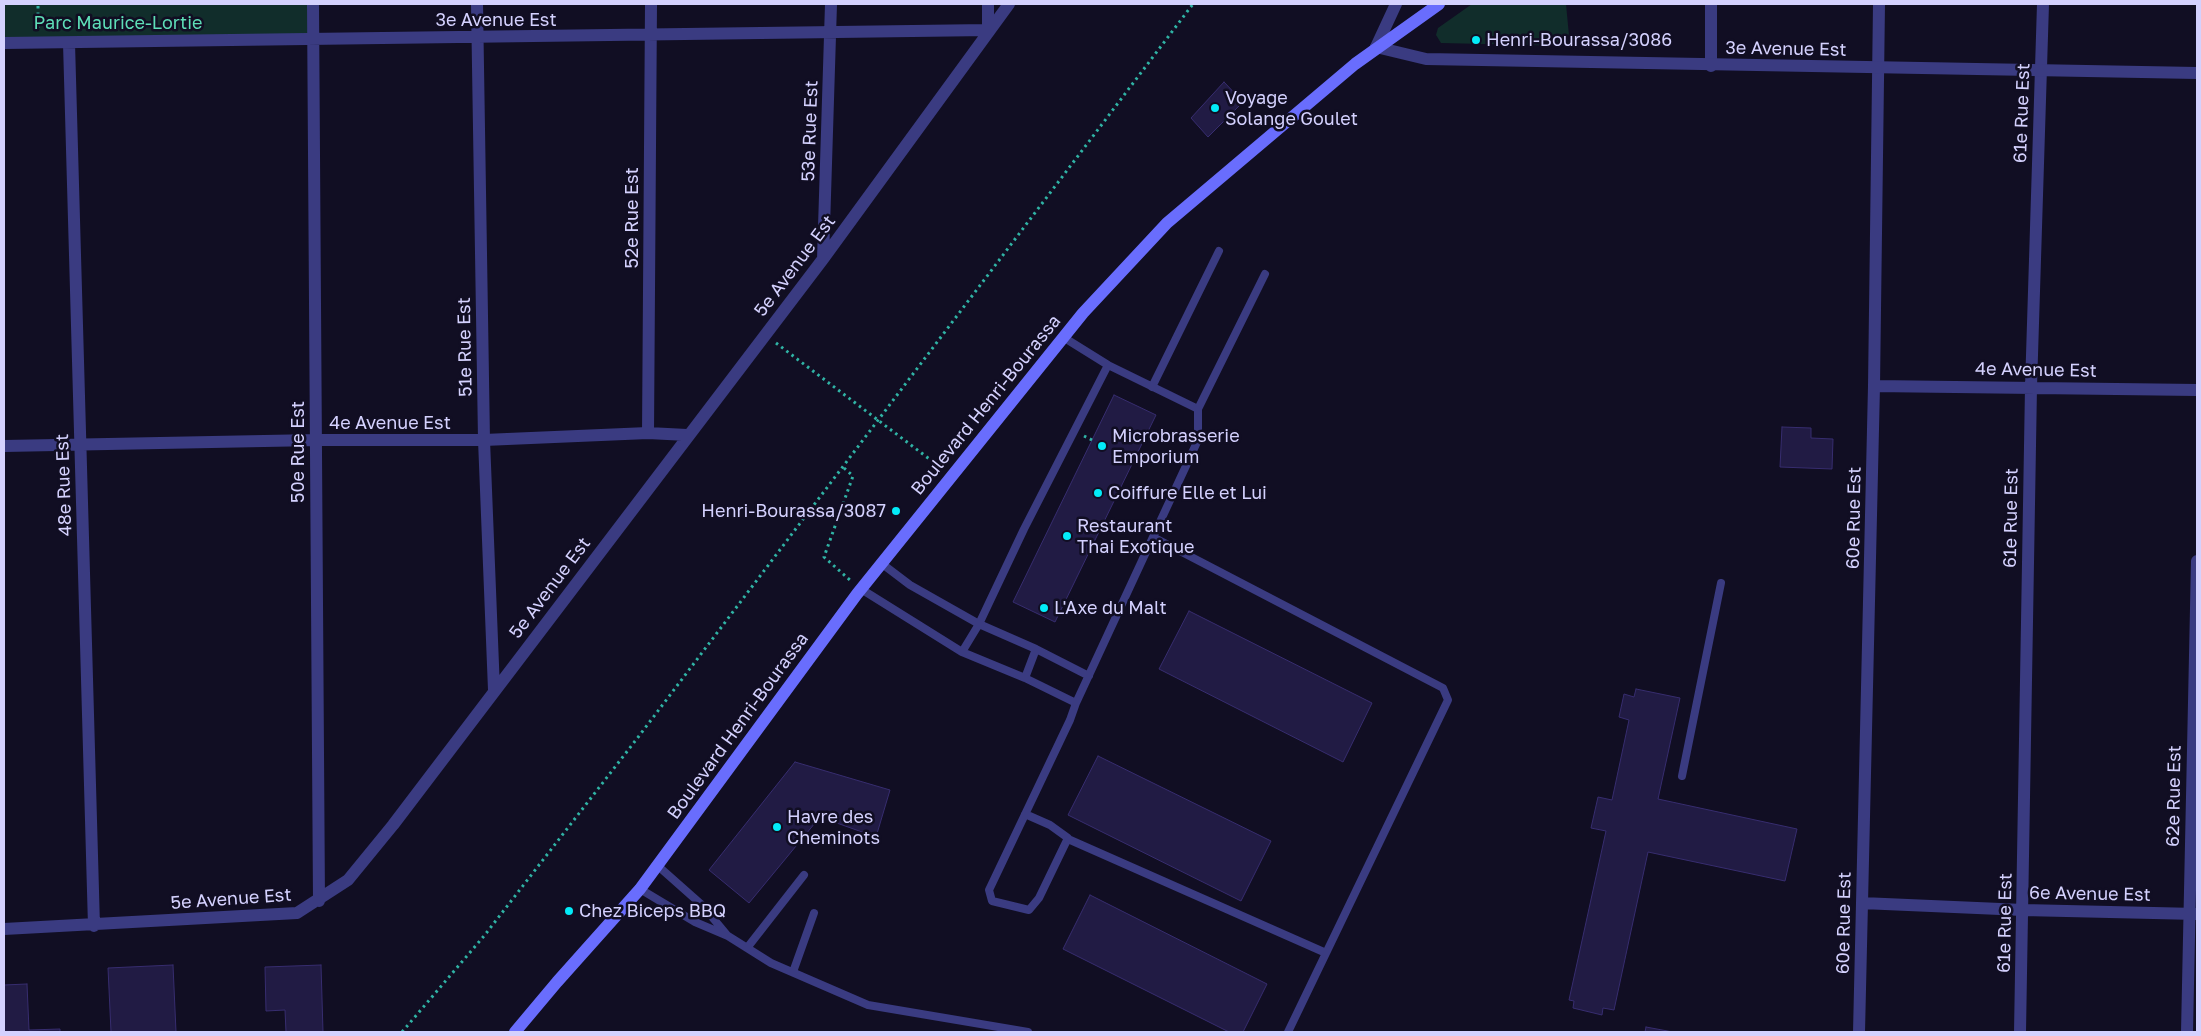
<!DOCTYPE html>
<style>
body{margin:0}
#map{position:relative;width:2201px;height:1036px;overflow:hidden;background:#110e23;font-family:"Golos Text",sans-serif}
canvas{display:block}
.frame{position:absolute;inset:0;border:5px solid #d4d1fe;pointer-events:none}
</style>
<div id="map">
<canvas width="2201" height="1036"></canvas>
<div class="frame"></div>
</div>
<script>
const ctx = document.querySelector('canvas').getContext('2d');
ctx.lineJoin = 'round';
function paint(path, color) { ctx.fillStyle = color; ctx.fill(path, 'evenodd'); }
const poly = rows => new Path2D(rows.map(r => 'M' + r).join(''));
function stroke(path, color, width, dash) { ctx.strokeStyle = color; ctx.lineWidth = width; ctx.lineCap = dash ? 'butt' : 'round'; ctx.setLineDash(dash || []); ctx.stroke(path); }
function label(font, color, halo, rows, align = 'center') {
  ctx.font = font + ' "Golos Text",sans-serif'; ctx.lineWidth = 5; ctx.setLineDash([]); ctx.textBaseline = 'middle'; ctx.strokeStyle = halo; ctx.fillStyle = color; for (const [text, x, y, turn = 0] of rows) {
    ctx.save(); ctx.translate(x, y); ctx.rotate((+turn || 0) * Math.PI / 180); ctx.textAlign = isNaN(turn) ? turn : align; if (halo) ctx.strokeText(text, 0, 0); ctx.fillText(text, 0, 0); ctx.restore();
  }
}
const green = poly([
 [4,4,313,4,313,38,4,43],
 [1472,4,1566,4,1570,46,1441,43,1436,35,1438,28]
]);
const building = poly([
 [1224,82,1243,102,1208,137,1191,118,1224,82],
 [1114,395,1156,415,1055,622,1013,602,1114,395],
 [1782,427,1811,428,1811,438,1833,439,1832,469,1780,467,1782,427],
 [1189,611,1372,703,1343,762,1159,669,1189,611],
 [1636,689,1680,698,1658,799,1797,829,1785,881,1648,852,1614,1010,1603,1008,1602,1015,1573,1008,1574,1001,1569,1000,1606,831,1591,828,1598,797,1612,800,1629,720,1619,717,1624,694,1634,697,1636,689],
 [1098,756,1271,841,1241,901,1068,815,1098,756],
 [795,762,890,790,876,837,820,817,749,903,709,870,795,762],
 [1090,895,1267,984,1243,1032,1229,1032,1063,949,1090,895],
 [173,965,176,1032,111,1032,108,968,173,965],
 [321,965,323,1032,286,1032,285,1010,266,1011,265,967,321,965],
 [27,984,29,1030,60,1029,60,1032,4,1032,4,985,27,984],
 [1646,1027,1673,1032,1645,1032,1646,1027]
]);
const path = poly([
 [38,28,38,4],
 [776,343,940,467],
 [1084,436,1092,440],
 [844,468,853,476,824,557,851,581],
 [402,1032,484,936,639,736,1193,4]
]);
const service = poly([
 [1108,365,1198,409,1265,274],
 [1152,387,1219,251],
 [1153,537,1443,688,1448,700,1288,1032],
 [881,563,910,585,979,624,1036,649,1089,676],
 [861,589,962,652,1025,678,1076,703,1070,720,989,890,992,901,1029,910,1039,898,1068,838,1050,825,1025,814],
 [962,652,979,624,1024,529,1108,365,1063,337],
 [1025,678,1036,649],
 [1076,703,1198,440,1198,409],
 [1682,776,1721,583],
 [1068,839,1326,953],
 [658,866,702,905,727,935],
 [640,889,695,922,728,936,771,963,868,1005,1028,1032],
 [747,948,804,875],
 [793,972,814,913]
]);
const minor = poly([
 [313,4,319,901],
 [477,4,484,440,494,690],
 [988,4,988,30],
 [4,43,988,30],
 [69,43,94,926],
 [1376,47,1396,4],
 [1711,66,1711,4],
 [823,259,831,4],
 [1874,386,2197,390],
 [648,433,651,4],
 [4,446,316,440,484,440,648,433,687,435],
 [1862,903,2023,910,2197,914],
 [4,929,297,913,348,880,393,825,823,259,1009,4],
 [1859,1032,1874,386,1879,4],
 [2020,1032,2031,387,2043,4],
 [2187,1032,2197,561]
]);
const tertiary = poly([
 [1376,47,1426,59,2197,73]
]);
const secondary = poly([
 [515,1032,557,982,640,889,857,594,1083,313,1167,223,1355,64,1439,4]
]);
const markers = [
 [1476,40,5,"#03ebf8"],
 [1215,108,5,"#03ebf8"],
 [1102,446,5,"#03ebf8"],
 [1098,493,5,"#03ebf8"],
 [896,511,5,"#03ebf8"],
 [1067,536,5,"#03ebf8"],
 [1044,608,5,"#03ebf8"],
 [777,827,5,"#03ebf8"],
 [569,911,5,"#03ebf8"]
];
const streetNames = [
 ["3e Avenue Est",496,20],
 ["3e Avenue Est",1786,49,1],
 ["61e Rue Est",2022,113,-88],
 ["53e Rue Est",810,131,-88],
 ["52e Rue Est",632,218,-90],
 ["5e Avenue Est",795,266,-53],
 ["51e Rue Est",465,347,-91],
 ["4e Avenue Est",2036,370,1],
 ["Boulevard Henri-Bourassa",986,405,-51],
 ["4e Avenue Est",390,423],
 ["50e Rue Est",298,452,-90],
 ["48e Rue Est",64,485,-92],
 ["60e Rue Est",1854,518,-89],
 ["61e Rue Est",2011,518,-89],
 ["5e Avenue Est",550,588,-53],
 ["Boulevard Henri-Bourassa",738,726,-54],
 ["62e Rue Est",2174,796,-89],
 ["6e Avenue Est",2090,894,1],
 ["5e Avenue Est",231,899,-4],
 ["60e Rue Est",1844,923,-89],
 ["61e Rue Est",2005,923,-89]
];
const parkNames = [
 ["Parc Maurice-Lortie",118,23]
];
const poiNames = [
 ["Henri-Bourassa/3086",1486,40],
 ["Voyage",1225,98],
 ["Solange Goulet",1225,119],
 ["Microbrasserie",1112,436],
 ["Emporium",1112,457],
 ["Coiffure Elle et Lui",1108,493],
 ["Henri-Bourassa/3087",886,511,"right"],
 ["Restaurant",1077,526],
 ["Thai Exotique",1077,547],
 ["L'Axe du Malt",1054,608],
 ["Havre des",787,817],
 ["Cheminots",787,838],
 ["Chez Biceps BBQ",579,911]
];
paint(green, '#112d2b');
paint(building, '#211b44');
stroke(building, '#372d6f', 1);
stroke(path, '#30b3a5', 3, [2.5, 4]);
stroke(service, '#3a3b81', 8);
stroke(minor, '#3a3b81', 12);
stroke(tertiary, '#3a3b81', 12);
stroke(secondary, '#696dfd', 12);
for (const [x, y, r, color] of markers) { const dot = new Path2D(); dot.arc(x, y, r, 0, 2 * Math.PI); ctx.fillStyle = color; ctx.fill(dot); stroke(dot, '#110e23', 2); }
label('18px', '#d4d1fe', '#110e23', streetNames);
label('18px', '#5edeb7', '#110e23', parkNames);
label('18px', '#d4d1fe', '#110e23', poiNames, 'left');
</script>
